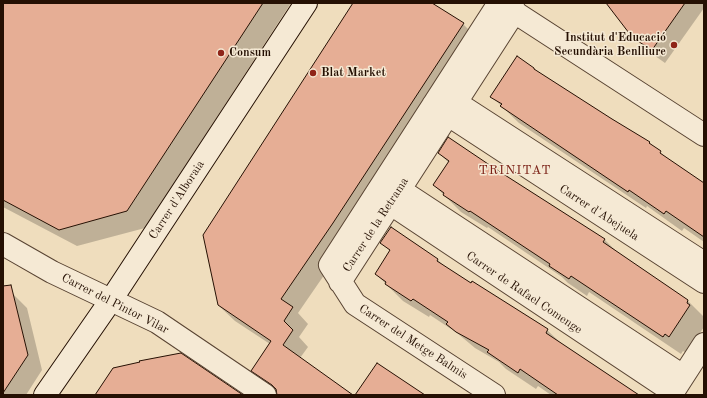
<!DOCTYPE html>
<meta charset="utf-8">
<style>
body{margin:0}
#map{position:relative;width:707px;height:398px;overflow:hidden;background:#efddbd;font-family:"Old Standard TT",serif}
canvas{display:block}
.frame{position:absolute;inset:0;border:4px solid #251003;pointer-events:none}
</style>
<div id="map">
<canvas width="707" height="398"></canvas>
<div class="frame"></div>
</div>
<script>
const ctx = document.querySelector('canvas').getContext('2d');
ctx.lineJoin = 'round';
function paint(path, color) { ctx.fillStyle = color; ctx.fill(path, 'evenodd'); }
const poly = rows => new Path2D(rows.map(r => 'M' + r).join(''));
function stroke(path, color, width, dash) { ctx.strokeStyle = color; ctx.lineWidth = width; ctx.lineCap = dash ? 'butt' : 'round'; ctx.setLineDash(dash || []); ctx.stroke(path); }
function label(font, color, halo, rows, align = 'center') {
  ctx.font = font + ' "Old Standard TT",serif'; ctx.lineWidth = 3; ctx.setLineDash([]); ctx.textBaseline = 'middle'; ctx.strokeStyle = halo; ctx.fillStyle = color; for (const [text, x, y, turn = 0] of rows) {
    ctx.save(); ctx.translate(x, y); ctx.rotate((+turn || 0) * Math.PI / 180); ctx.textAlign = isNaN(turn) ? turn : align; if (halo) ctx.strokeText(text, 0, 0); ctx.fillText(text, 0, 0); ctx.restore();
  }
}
const shadow = poly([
 [3,3,291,3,145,228,77,246,3,207],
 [355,3,430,3,463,24,479,40,349,239,298,313,308,324,299,337,308,347,300,358,352,395,278,395,278,393,268,386,253,371,270,344,235,321,218,305],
 [610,3,704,3,704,8,665,63,651,53,637,39],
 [534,68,538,73,611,120,650,143,669,160,704,184,704,242,684,228,682,231,647,206,646,208,519,123,492,97],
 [439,153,496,171,605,240,619,254,688,301,704,317,704,327,686,353,683,351,681,354,589,292,587,296,568,283,562,277,488,227,487,228,461,212,434,185,449,163],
 [382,243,438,260,445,267,547,330,563,345,635,395,551,395,538,386,536,389,506,369,499,362,475,348,457,333,430,315,429,317,403,301,376,274,391,252],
 [3,288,12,293,27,308,42,370,26,395,3,395]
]);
const building = poly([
 [3,3,263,3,127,211,59,230,3,200,3,3],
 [353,3,432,3,464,23,333,223,281,299,293,307,284,321,293,330,283,345,353,395,277,395,276,389,272,385,251,371,271,341,218,305,203,235,353,3],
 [606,3,685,3,652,50,636,40,629,33,606,3],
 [517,56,534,68,534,69,612,119,650,142,649,143,661,151,660,153,704,183,704,237,666,211,664,214,629,190,628,192,500,106,502,104,490,97,517,56],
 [448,137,497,170,605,239,603,242,688,300,687,303,690,305,669,337,665,334,663,337,571,276,569,279,549,266,550,264,470,211,469,212,443,195,444,193,433,185,449,161,438,153,448,137],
 [391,227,438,259,437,261,471,283,472,281,548,329,546,333,639,395,558,395,520,369,518,373,487,352,489,350,456,332,446,324,448,322,413,299,411,301,385,284,386,282,375,274,390,250,380,243,391,227],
 [11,285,28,355,3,393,3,286,11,285],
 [181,353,243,395,95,395,113,368,140,362,139,361,181,353],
 [377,363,425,395,355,395,377,363]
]);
const street = poly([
 [502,4,704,135],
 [443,94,704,263],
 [433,105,704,282],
 [385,180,683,376],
 [376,194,673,392],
 [3,244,52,272,157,322,265,395],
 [340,282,515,11],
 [675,389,704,344],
 [494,395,355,304,330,265,499,3]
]);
const secondary = poly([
 [45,395,111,300,306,3]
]);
const markers = [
 [674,45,4,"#8f2418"],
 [221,53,4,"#8f2418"],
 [313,73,4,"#8f2418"]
];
const poiNames = [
 ["Institut d'Educació",666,38,"right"],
 ["Secundària Benlliure",666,52,"right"],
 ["Consum",229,53],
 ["Blat Market",321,73]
];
const streetNames = [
 ["Carrer d'Alboraia",177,200,-57],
 ["Carrer d'Abejuela",599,213,33],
 ["Carrer de la Retrama",376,225,-57],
 ["Carrer de Rafael Comenge",524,293,34],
 ["Carrer del Pintor Vilar",115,304,27],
 ["Carrer del Metge Balmis",413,342,33]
];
const neighbourhoodNames = [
 ["TRINITAT",515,171]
];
paint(shadow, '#0003');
paint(building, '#e6ae95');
stroke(building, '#251003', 1);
stroke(street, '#584332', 24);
stroke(secondary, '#251003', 24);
stroke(street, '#f5e9d4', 22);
stroke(secondary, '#f5e9d4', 22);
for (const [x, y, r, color] of markers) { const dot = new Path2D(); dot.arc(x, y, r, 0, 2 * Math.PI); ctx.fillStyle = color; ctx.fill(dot); stroke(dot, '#f5e9d4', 1.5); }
label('bold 12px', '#251003', '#f5e9d4', poiNames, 'left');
label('12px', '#251003', '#f5e9d4', streetNames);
ctx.letterSpacing = '1px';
label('13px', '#7a1f14', '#f5e9d4', neighbourhoodNames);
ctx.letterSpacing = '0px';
</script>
